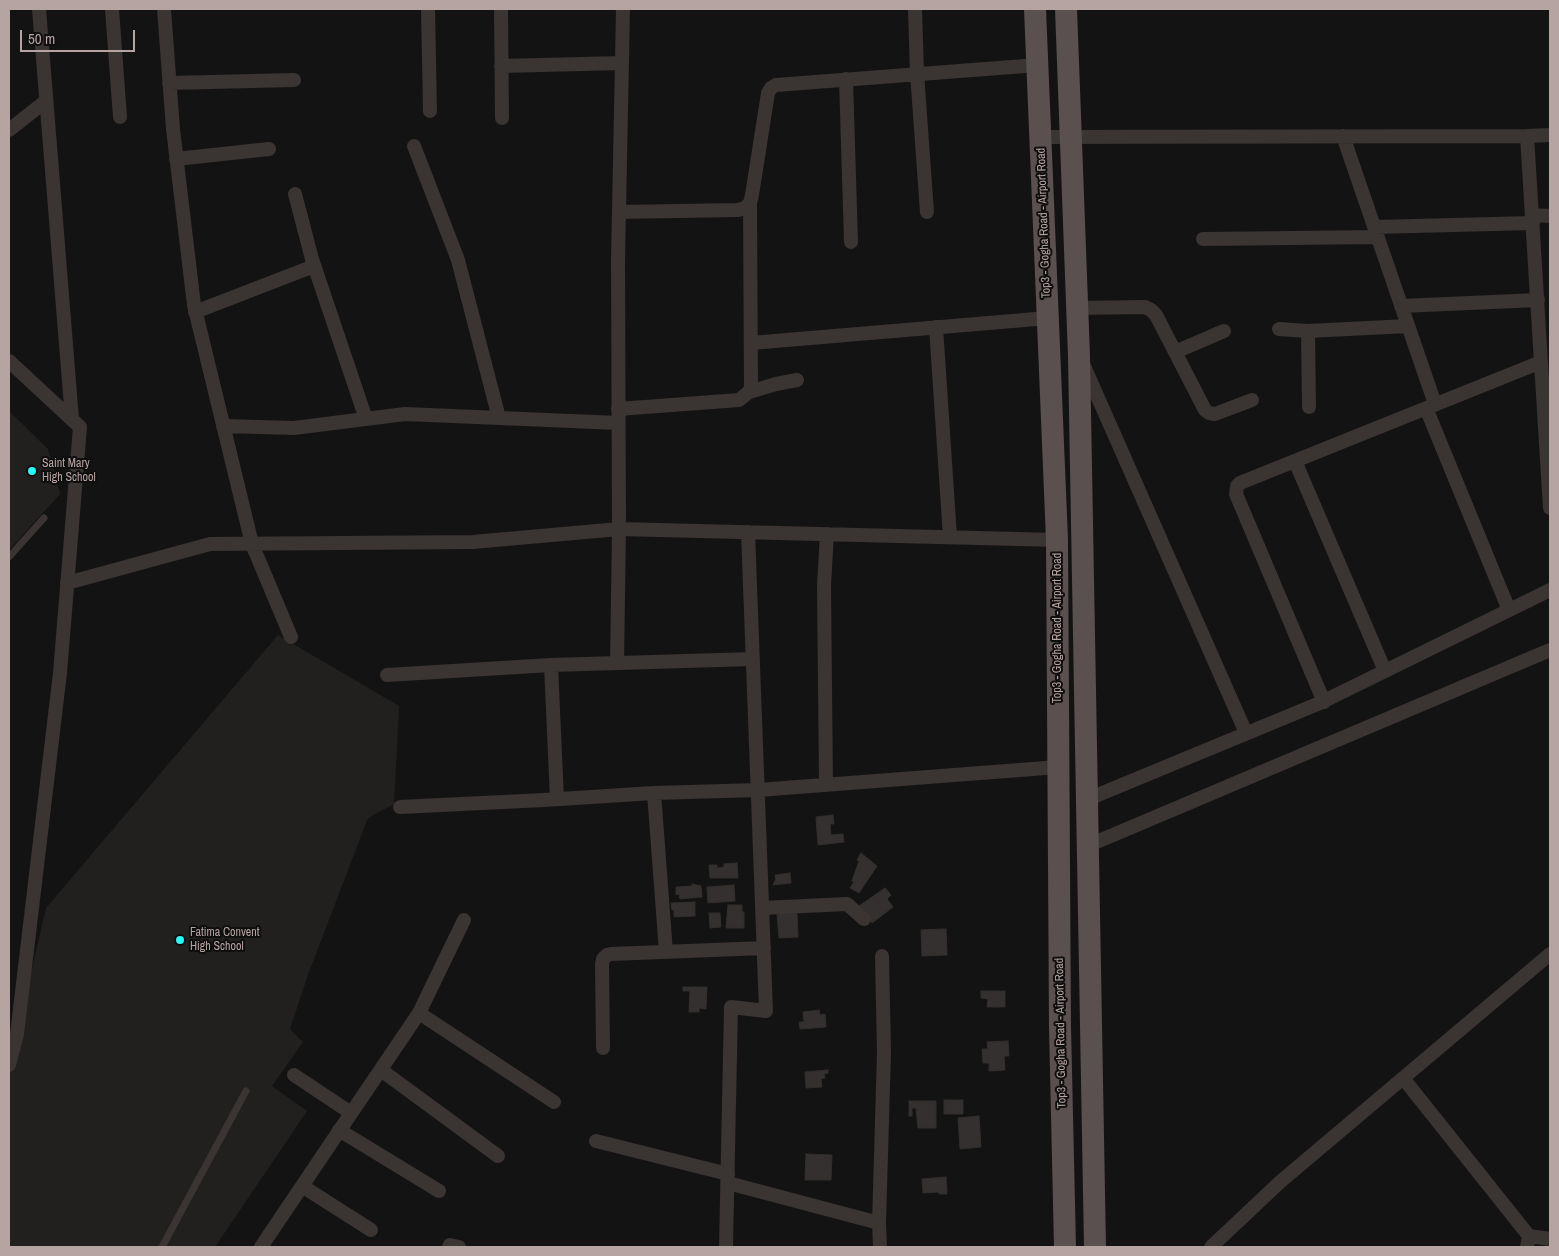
<!DOCTYPE html>
<style>
body{margin:0}
#map{position:relative;width:1559px;height:1256px;overflow:hidden;background:#141313;font-family:"Archivo Narrow",sans-serif}
canvas{display:block}
.frame{position:absolute;inset:0;border:10px solid #b6a4a3;pointer-events:none}
.scale{position:absolute;left:20px;top:30px;width:115px;height:22px;box-sizing:border-box;border:2px solid #b6a4a3;border-top:0;padding-left:6px;font-size:15px;line-height:18px;white-space:nowrap;color:#b6a4a3;-webkit-text-stroke:4px #0f0e0e;paint-order:stroke}
</style>
<div id="map">
<canvas width="1559" height="1256"></canvas>
<div class="frame"></div>
<div class="scale">50 m</div>
</div>
<script>
const ctx = document.querySelector('canvas').getContext('2d');
ctx.lineJoin = 'round';
function paint(path, color) { ctx.fillStyle = color; ctx.fill(path, 'evenodd'); }
const poly = rows => new Path2D(rows.map(r => 'M' + r).join(''));
function stroke(path, color, width, dash) { ctx.strokeStyle = color; ctx.lineWidth = width; ctx.lineCap = dash ? 'butt' : 'round'; ctx.setLineDash(dash || []); ctx.stroke(path); }
function label(font, color, halo, rows, align = 'center') {
  ctx.font = font + ' "Archivo Narrow",sans-serif'; ctx.lineWidth = 4; ctx.setLineDash([]); ctx.textBaseline = 'middle'; ctx.strokeStyle = halo; ctx.fillStyle = color; for (const [text, x, y, turn = 0] of rows) {
    ctx.save(); ctx.translate(x, y); ctx.rotate((+turn || 0) * Math.PI / 180); ctx.textAlign = isNaN(turn) ? turn : align; if (halo) ctx.strokeText(text, 0, 0); ctx.fillText(text, 0, 0); ctx.restore();
  }
}
const built = poly([
 [9,411,48,449,60,494,9,550],
 [278,635,399,706,394,804,368,818,309,972,290,1029,303,1042,272,1086,307,1111,215,1247,9,1247,9,1068,46,908]
]);
const building = poly([
 [833,815,834,824,830,824,831,835,843,834,844,842,818,845,816,817,833,815],
 [861,853,877,866,859,893,850,888,854,882,852,881,859,861,857,860,861,853],
 [737,863,738,878,710,878,709,865,717,865,717,868,724,867,724,864,737,863],
 [790,873,791,883,773,885,776,879,775,875,790,873],
 [692,884,701,886,702,897,680,899,679,894,676,895,676,887,692,886,692,884],
 [734,885,735,901,708,903,707,887,734,885],
 [885,888,891,895,887,899,893,907,872,923,859,906,885,888],
 [695,902,695,916,674,917,674,910,672,910,671,903,695,902],
 [728,905,742,905,742,912,744,912,744,928,726,928,728,905],
 [709,913,720,913,721,927,710,928,709,913],
 [797,913,798,937,779,938,777,914,797,913],
 [946,929,947,955,922,956,921,930,946,929],
 [683,987,707,987,706,1009,699,1008,699,1012,689,1012,690,991,683,991,683,987],
 [981,991,1005,991,1005,1007,987,1007,988,999,981,998,981,991],
 [819,1010,820,1015,825,1014,826,1027,800,1029,799,1022,804,1022,803,1012,819,1010],
 [1008,1041,1009,1056,1004,1056,1005,1070,989,1071,989,1063,983,1063,982,1049,988,1049,987,1042,1008,1041],
 [828,1070,828,1073,824,1074,825,1078,821,1079,822,1087,806,1088,805,1072,828,1070],
 [944,1100,963,1100,963,1114,944,1114,944,1100],
 [909,1101,936,1101,936,1128,918,1128,916,1108,912,1108,912,1116,909,1116,909,1101],
 [979,1116,981,1147,960,1149,958,1118,979,1116],
 [806,1154,832,1155,831,1180,805,1180,806,1154],
 [946,1177,947,1194,939,1194,939,1192,923,1193,922,1179,946,1177]
]);
const lane = poly([
 [9,557,44,518],
 [162,1247,246,1091]
]);
const street = poly([
 [39,9,72,419],
 [112,9,120,117],
 [164,9,173,129,194,305,252,544,291,637],
 [428,9,430,111],
 [501,9,502,118],
 [623,9,618,261,619,529,1057,540],
 [915,9,917,73,927,212],
 [501,66,622,63],
 [846,79,851,242],
 [169,83,294,80],
 [9,130,46,101],
 [1343,136,1435,404],
 [1527,136,1550,135],
 [1041,137,1527,136,1550,508],
 [414,146,458,260,499,418],
 [176,159,269,149],
 [295,194,312,259,366,419],
 [619,212,738,210,745,208,750,203,752,195,768,93,771,88,776,85,1038,65],
 [1532,215,1550,216],
 [1375,227,1533,223],
 [1203,239,1378,237],
 [1401,306,1538,300],
 [1077,308,1145,307,1151,310,1156,315,1205,410,1209,413,1215,414,1252,400],
 [195,312,314,266],
 [936,327,950,537],
 [1279,329,1308,331,1408,326],
 [1308,331,1309,407],
 [751,343,1048,318],
 [1175,352,1224,331],
 [9,361,80,427,60,673,17,1034,9,1065],
 [1084,366,1246,733],
 [749,392,776,384,797,380],
 [1426,408,1509,610],
 [618,409,739,400,749,392,751,387,750,203],
 [223,426,294,428,405,414,618,423],
 [1295,461,1385,671],
 [67,583,210,544,473,542,619,529,617,663],
 [551,665,557,799],
 [387,675,551,665,753,659],
 [1324,702,1236,494,1237,486,1240,483,1541,362],
 [826,785,824,585,827,534],
 [654,793,666,952],
 [1088,799,1320,703,1550,590],
 [400,807,544,800,654,793,758,790,1059,767],
 [1087,846,1550,650],
 [762,908,847,904,864,919],
 [419,1013,554,1102],
 [603,1048,602,964,603,959,607,955,611,954,764,948],
 [381,1070,498,1156],
 [294,1075,351,1113],
 [1403,1078,1529,1236,1527,1247],
 [339,1130,439,1191],
 [596,1141,728,1174],
 [728,1183,879,1223],
 [302,1186,371,1230],
 [1529,1236,1550,1239],
 [261,1247,331,1143,419,1013,464,920],
 [449,1247,450,1245,459,1247],
 [726,1247,731,1007,766,1011,748,532],
 [880,1247,879,1223,884,1052,882,956],
 [1211,1247,1280,1182,1550,954]
]);
const primary = poly([
 [1035,9,1057,540,1060,1027,1065,1247],
 [1066,9,1079,356,1095,1247]
]);
const markers = [
 [32,471,5,"#25faf9"],
 [180,940,5,"#25faf9"]
];
const streetNames = [
 ["Top3 - Gogha Road - Airport Road",1044,223,-92],
 ["Top3 - Gogha Road - Airport Road",1058,628,-90],
 ["Top3 - Gogha Road - Airport Road",1061,1033,-91]
];
const poiNames = [
 ["Saint Mary",42,464],
 ["High School",42,478],
 ["Fatima Convent",190,933],
 ["High School",190,947]
];
paint(built, '#21201f');
paint(building, '#33302f');
stroke(building, '#312e2c', 1);
stroke(lane, '#3a3433', 7);
stroke(street, '#3a3433', 14);
stroke(primary, '#59504f', 22);
for (const [x, y, r, color] of markers) { const dot = new Path2D(); dot.arc(x, y, r, 0, 2 * Math.PI); ctx.fillStyle = color; ctx.fill(dot); stroke(dot, '#0f0e0e', 2); }
label('12px', '#b6a4a3', '#0f0e0e', streetNames);
label('12px', '#b6a4a3', '#0f0e0e', poiNames, 'left');
</script>
